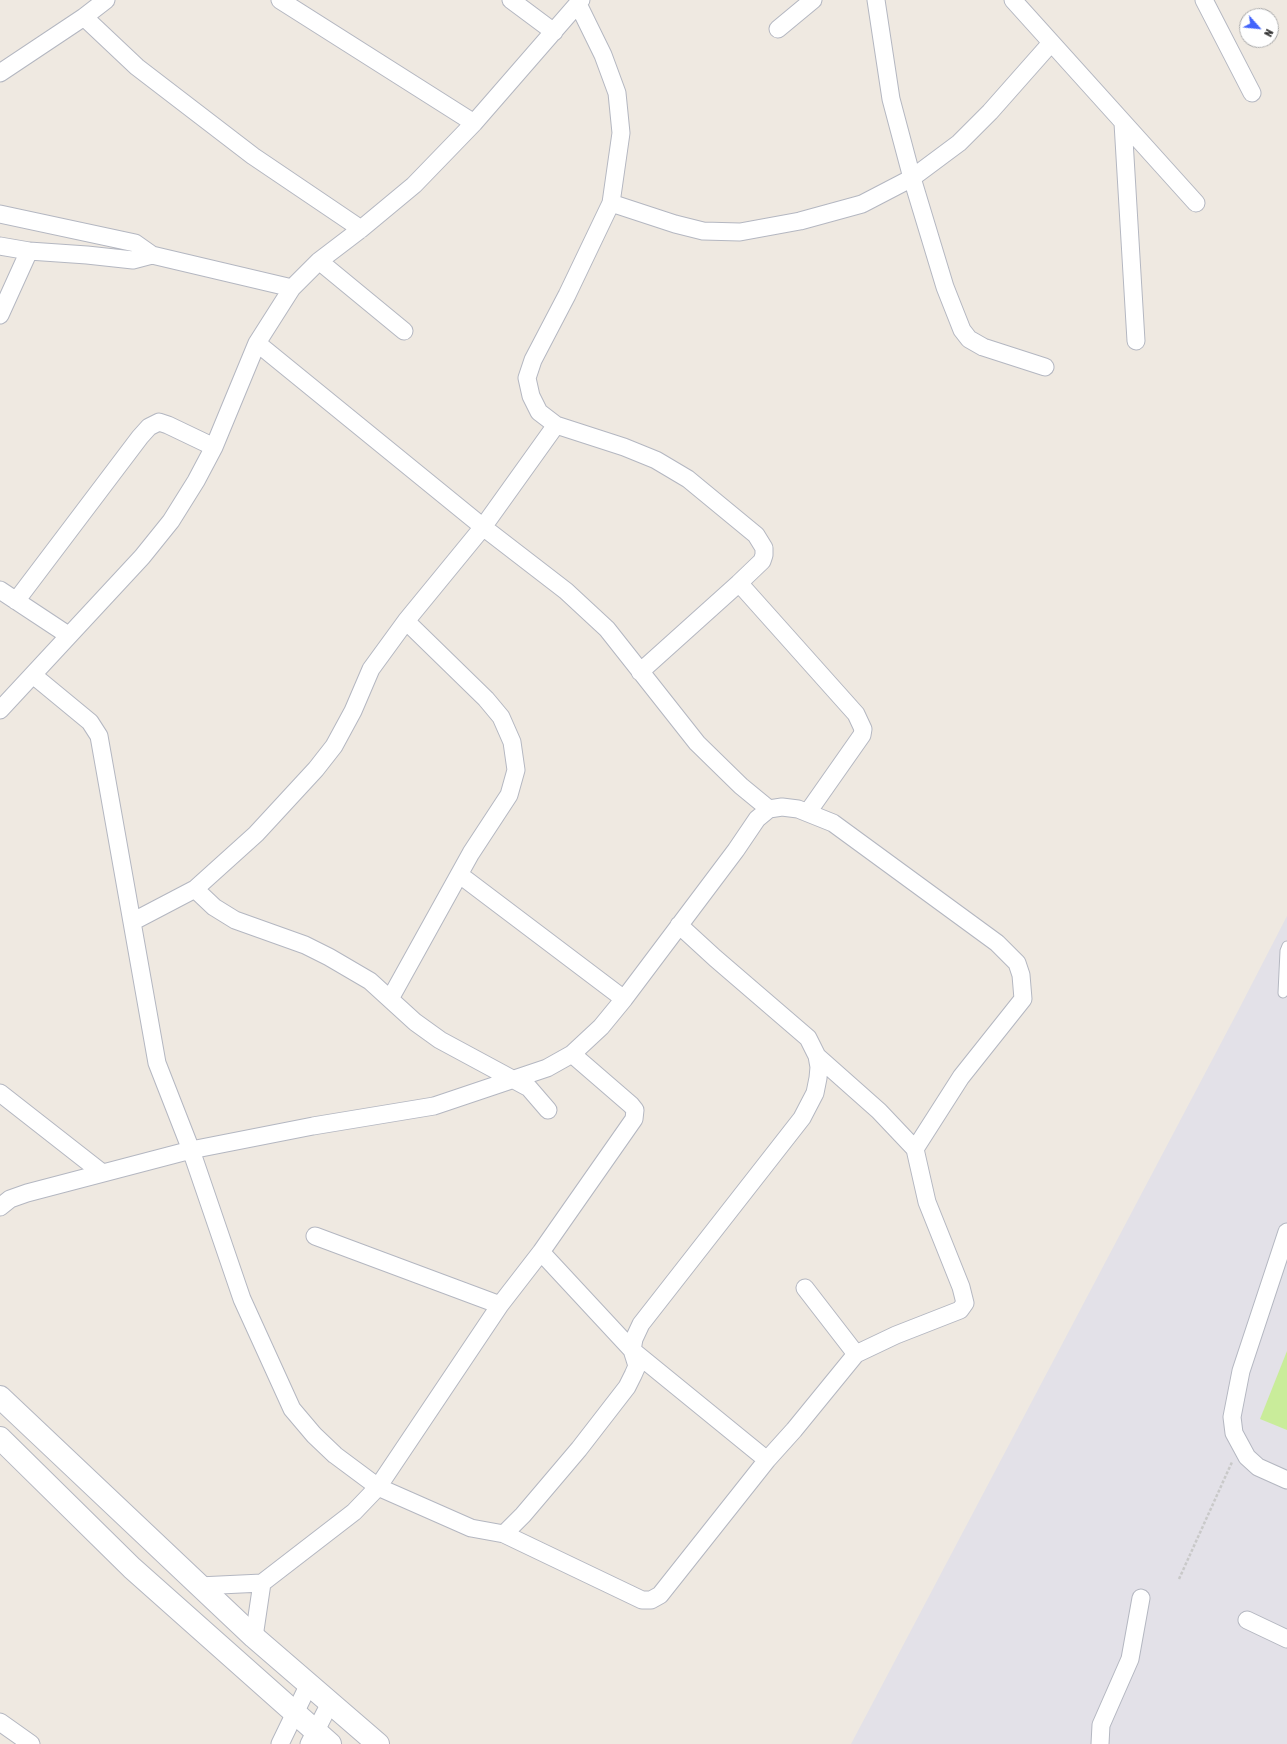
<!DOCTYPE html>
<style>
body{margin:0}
#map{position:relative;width:1287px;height:1744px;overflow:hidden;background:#efe9e1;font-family:"Asap Condensed",sans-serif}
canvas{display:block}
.north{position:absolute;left:1239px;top:8px;width:40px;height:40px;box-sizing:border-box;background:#fff;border:1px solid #ababab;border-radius:50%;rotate:117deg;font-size:11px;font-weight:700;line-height:16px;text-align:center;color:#2e2e2e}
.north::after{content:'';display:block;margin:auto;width:14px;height:18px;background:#4264fb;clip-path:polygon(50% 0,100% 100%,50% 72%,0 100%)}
</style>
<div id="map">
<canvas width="1287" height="1744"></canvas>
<div class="north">N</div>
</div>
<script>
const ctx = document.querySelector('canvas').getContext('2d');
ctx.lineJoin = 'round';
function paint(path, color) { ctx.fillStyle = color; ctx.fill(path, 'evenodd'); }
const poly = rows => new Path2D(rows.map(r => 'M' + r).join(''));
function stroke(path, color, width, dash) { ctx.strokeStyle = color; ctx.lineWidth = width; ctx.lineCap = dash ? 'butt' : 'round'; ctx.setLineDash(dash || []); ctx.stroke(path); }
const industrial = poly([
 [1287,916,1287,1744,851,1744,1239,1009]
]);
const pitch = poly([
 [1287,1351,1287,1430,1260,1419]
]);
const path = poly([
 [1179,1579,1232,1462]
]);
const service = poly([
 [1283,993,1285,951,1287,946]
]);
const minor = poly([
 [280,0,474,123],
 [511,0,554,32],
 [876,0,891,99,912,178,945,287,962,330,969,339,983,347,1045,367],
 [1013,0,1196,203],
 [1204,0,1252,93],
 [84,17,106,0],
 [778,29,813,0],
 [0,73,84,17,137,67,253,156,361,229],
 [1123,123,1136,341],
 [611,203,675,224,703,231,740,232,800,221,862,204,912,178,959,143,990,112,1051,43],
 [0,214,135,243,152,255,292,288],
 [0,246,29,251,87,255,133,260,152,255],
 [319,261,404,331],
 [0,315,29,251],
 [556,425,624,447,656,460,688,479,756,535,764,548,764,555,762,561,739,583],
 [0,590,68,635],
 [16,601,140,437,149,427,159,422,168,425,214,447],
 [640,672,739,583,856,714,863,729,862,735,808,812],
 [33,675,90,722,99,736,157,1063,191,1150,242,1299,292,1409,314,1435,335,1455,378,1487,471,1528,504,1534,523,1515,579,1449,627,1387,633,1375,637,1366,632,1350,634,1339,641,1324,802,1118,815,1093,818,1078,819,1067,817,1056,808,1038,715,958,679,925],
 [0,710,142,557,171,521,196,481,214,447,257,343,292,288,319,261,361,229,414,185,474,123,581,0],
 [769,809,782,807,798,809,833,823,997,943,1017,963,1021,975,1023,999,961,1077,915,1149],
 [460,875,624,999],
 [132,922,195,889],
 [390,999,471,853,509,795,516,770,512,742,501,717,486,699,406,621],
 [0,1093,101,1172],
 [548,1110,529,1088,440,1040,415,1022,370,981,329,957,305,945,235,920,214,907,195,889,256,834,316,769,334,746,353,711,371,669,406,621,483,527,556,425,539,412,531,396,527,378,533,360,567,295,611,203,621,133,617,93,603,55,578,4],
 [0,1207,10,1199,27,1193,191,1150,313,1126,434,1106,547,1068,572,1054,601,1027,624,999,736,850,757,819,769,809,741,786,697,743,607,629,566,591,483,527,257,343],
 [1287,1232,1241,1371,1232,1417,1234,1433,1247,1457,1258,1467,1287,1480],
 [315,1236,500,1305],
 [541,1252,632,1350,767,1460,794,1430,856,1354,896,1335,960,1310,965,1303,961,1287,927,1202,915,1149,879,1111,817,1056],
 [805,1288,856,1354],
 [504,1534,642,1600,651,1600,660,1595,767,1460],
 [199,1586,262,1583,354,1512,378,1487,500,1305,541,1252,634,1119,635,1110,631,1105,572,1054],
 [1247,1620,1287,1639],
 [254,1637,262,1583],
 [0,1722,31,1744],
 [280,1744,309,1684],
 [309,1744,330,1703],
 [1100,1744,1101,1725,1130,1659,1141,1598]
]);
const secondary = poly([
 [0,1397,254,1637,378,1744],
 [0,1438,132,1568,330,1744]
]);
paint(industrial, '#e3e1e8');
paint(pitch, '#c9ec9a');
stroke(service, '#b4b7c1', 11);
stroke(minor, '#b4b7c1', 19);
stroke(secondary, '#b4b7c1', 24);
stroke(path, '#c9c9c9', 2.5, [3, 2]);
stroke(service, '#fff', 9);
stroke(minor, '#fff', 17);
stroke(secondary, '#fff', 22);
</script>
